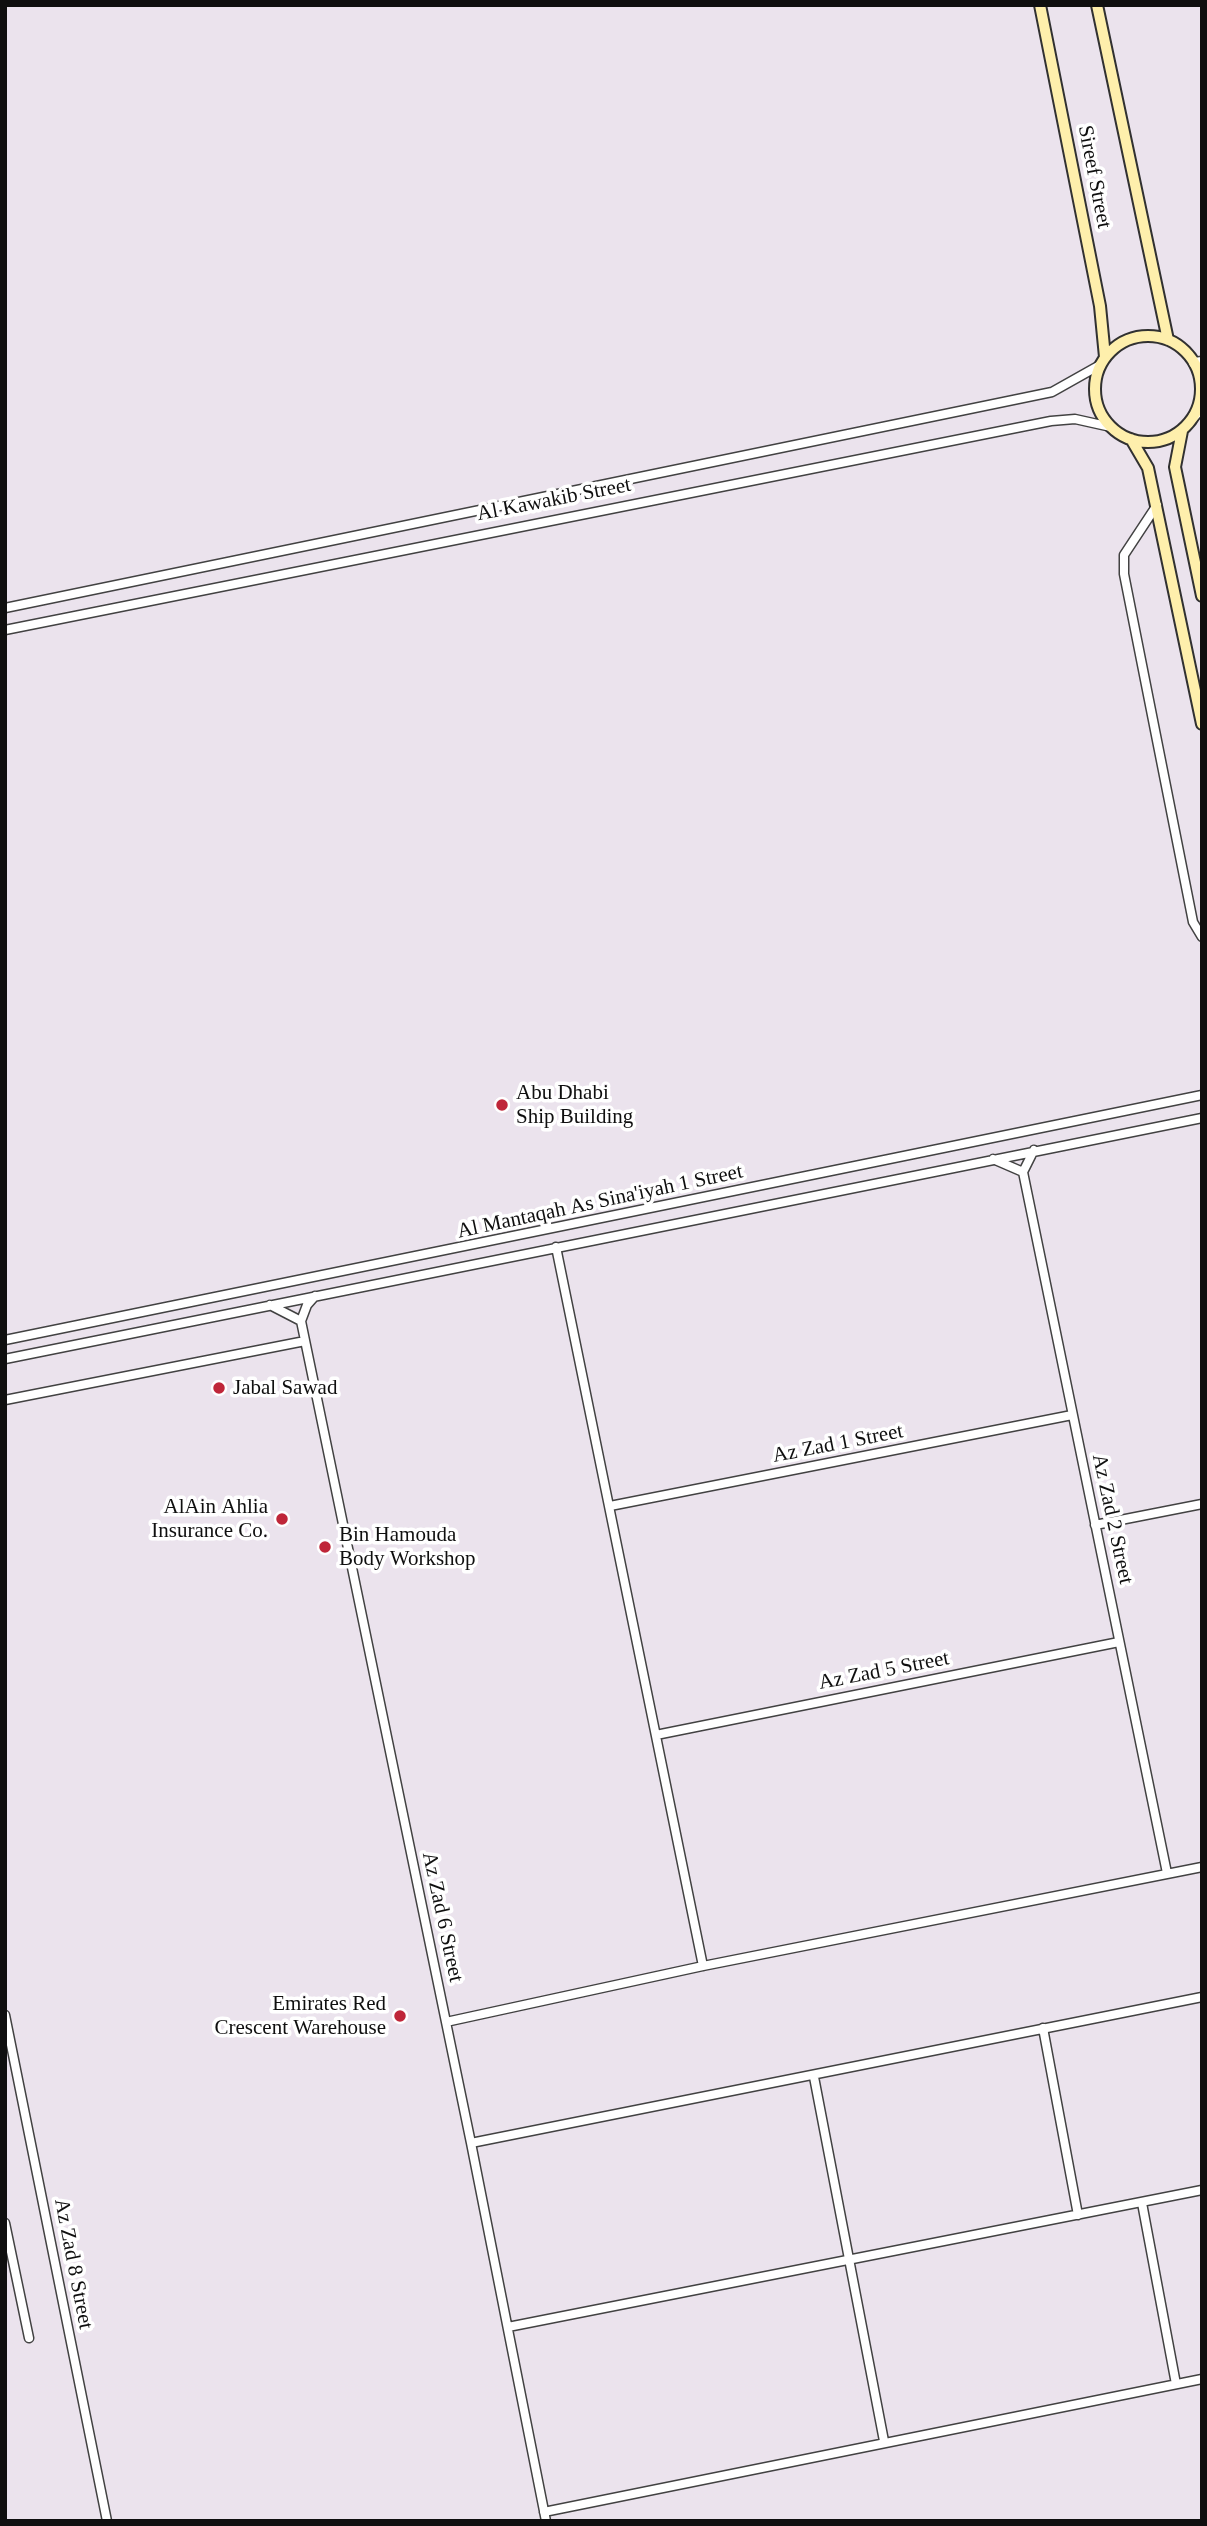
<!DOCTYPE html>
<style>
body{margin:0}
#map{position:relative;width:1207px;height:2526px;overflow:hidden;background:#fffbf1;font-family:"Times New Roman",serif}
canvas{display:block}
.frame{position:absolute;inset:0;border:7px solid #0f0f0f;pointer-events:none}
</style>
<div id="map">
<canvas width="1207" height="2526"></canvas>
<div class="frame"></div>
</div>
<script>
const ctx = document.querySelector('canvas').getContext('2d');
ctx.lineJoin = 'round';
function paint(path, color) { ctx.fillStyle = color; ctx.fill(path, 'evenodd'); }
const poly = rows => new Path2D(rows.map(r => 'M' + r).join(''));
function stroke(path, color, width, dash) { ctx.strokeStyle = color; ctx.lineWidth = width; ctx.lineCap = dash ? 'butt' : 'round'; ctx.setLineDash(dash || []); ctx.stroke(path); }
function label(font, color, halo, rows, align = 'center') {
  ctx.font = font + ' "Times New Roman",serif'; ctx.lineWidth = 7; ctx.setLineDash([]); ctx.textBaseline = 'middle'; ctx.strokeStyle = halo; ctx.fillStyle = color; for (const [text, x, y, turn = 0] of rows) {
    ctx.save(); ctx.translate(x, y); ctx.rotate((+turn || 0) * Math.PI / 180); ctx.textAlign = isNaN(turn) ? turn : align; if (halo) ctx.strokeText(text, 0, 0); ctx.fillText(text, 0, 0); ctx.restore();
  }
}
const industrial = poly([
 [5,5,1202,5,1202,2521,5,2521]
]);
const minor = poly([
 [1157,505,1124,555,1124,574,1193,922,1202,937],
 [5,608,1052,392,1100,365],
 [5,630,1051,421,1075,419,1111,427],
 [1034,1150,1023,1172,1167,1873],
 [993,1159,1023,1172],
 [556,1247,703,1966],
 [315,1296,307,1305,301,1321,471,2143,546,2521],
 [270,1305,301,1321],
 [5,1340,1202,1095],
 [5,1359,1202,1118],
 [5,1400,305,1341],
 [610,1506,1072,1415],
 [1095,1525,1202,1504],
 [656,1735,1119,1642],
 [5,2015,107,2521],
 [446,2022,703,1966,1202,1867],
 [1043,2028,1078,2215],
 [814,2077,884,2441],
 [471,2143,1202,1997],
 [1142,2203,1176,2384],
 [5,2223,29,2338],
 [508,2327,1202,2190],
 [544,2512,1202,2379]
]);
const tertiary = poly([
 [1194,363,1202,362],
 [1194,416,1202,407]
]);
const secondary = poly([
 [1040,5,1100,306,1105,357],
 [1097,5,1168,340],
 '1095 389a53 53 0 1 1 106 0a53 53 0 1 1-106 0Z',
 [1182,431,1175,467,1202,596],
 [1131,439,1148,468,1202,724]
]);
const markers = [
 [502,1105,7,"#bf2639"],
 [219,1388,7,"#bf2639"],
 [282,1519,7,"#bf2639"],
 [325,1547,7,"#bf2639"],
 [400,2016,7,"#bf2639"]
];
const streetNames = [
 ["Sireef Street",1094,177,79],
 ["Al Kawakib Street",554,500,-11],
 ["Al Mantaqah As Sina'iyah 1 Street",600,1202,-12],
 ["Az Zad 1 Street",838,1444,-11],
 ["Az Zad 2 Street",1112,1519,78],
 ["Az Zad 5 Street",884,1671,-11],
 ["Az Zad 6 Street",442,1917,78],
 ["Az Zad 8 Street",73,2264,79]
];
const poiNames = [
 ["Abu Dhabi",516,1093],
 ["Ship Building",516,1117],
 ["Jabal Sawad",233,1388],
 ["AlAin Ahlia",268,1507,"right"],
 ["Insurance Co.",268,1531,"right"],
 ["Bin Hamouda",339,1535],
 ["Body Workshop",339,1559],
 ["Emirates Red",386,2004,"right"],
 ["Crescent Warehouse",386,2028,"right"]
];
paint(industrial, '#ebe3ed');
stroke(minor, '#424242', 11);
stroke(tertiary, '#424242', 13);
stroke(secondary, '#313131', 14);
stroke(minor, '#fff', 8);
stroke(tertiary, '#fff', 10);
stroke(secondary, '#feefac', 10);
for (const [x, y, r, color] of markers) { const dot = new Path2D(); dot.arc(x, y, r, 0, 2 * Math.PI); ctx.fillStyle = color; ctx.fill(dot); stroke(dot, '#fff', 2.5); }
label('21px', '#0f0f0f', '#fff', streetNames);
label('21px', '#0f0f0f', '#fff', poiNames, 'left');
</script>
